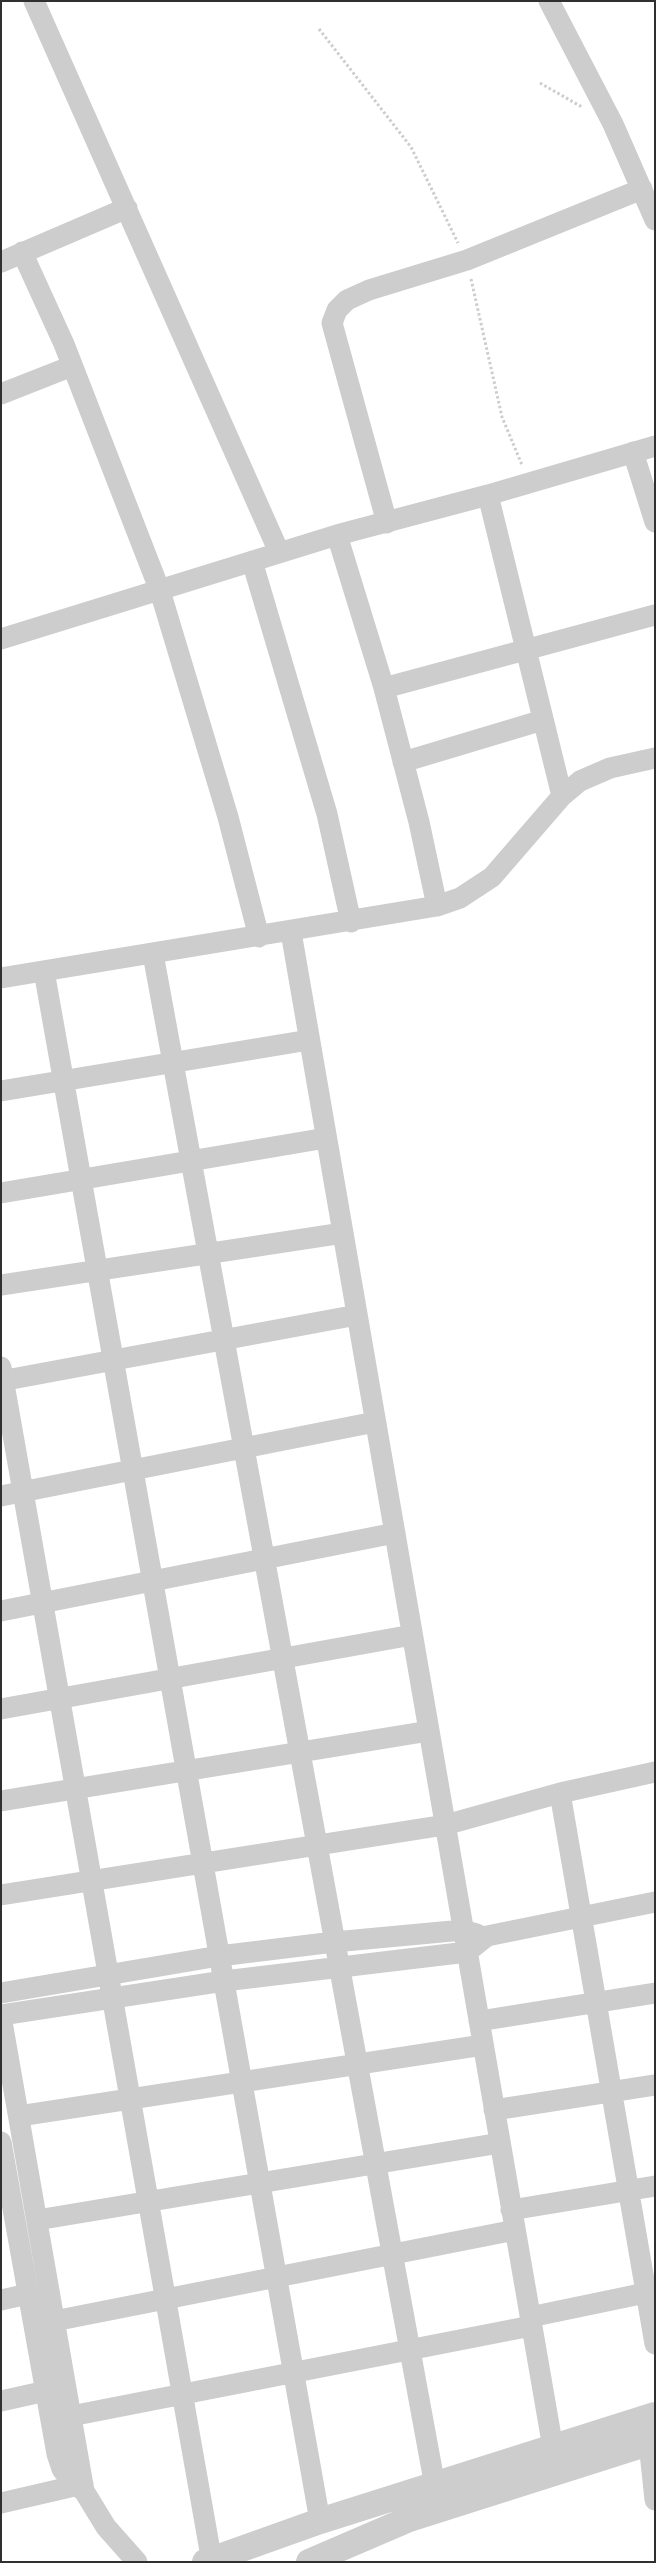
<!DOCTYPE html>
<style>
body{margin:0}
#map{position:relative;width:656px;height:2563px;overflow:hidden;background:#fff;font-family:Lato,sans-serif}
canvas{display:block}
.frame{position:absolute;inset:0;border:2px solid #303030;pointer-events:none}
</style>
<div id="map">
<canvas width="656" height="2563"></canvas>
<div class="frame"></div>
</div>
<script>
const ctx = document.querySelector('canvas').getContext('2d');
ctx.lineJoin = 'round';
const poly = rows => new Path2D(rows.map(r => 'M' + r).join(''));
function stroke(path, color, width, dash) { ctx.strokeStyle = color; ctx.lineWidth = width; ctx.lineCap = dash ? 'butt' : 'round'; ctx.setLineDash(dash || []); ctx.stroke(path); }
const path = poly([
 [319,29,411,147,458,243],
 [540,83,582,107],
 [471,279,502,417,522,465]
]);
const minor = poly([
 [34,1,279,552],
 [549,1,613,124,655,220],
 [22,252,64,344,160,591,228,817,259,937],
 [1,262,127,208],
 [1,394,72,366],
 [633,452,655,522],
 [488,495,562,796],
 [387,523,332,323,337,310,347,300,369,290,467,260,642,189],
 [337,535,384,688,419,822,437,906],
 [252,561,327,814,351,922],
 [1,639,337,535,488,495,655,446],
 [384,688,655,615],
 [403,762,543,720],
 [291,932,553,2448],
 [153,954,435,2486],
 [44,971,320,2521],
 [1,978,437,906,460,898,492,877,562,796,580,781,610,768,655,758],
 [1,1091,309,1040],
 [1,1193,326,1138],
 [1,1285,343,1233],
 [1,1367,212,2562],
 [1,1381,357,1315],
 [1,1496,375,1422],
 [1,1611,395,1533],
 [1,1709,412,1635],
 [560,1793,655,2344],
 [1,1801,429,1731],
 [1,1895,445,1825,560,1793,655,1772],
 [1,1993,219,1956,334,1942,463,1930,477,1934],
 [1,2015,224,1981,467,1952,487,1936,655,1902],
 [1,2016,84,2491,106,2527,137,2562],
 [479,2021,655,1993],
 [494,2110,655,2085],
 [19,2116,483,2045],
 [1,2142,57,2454,62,2469,72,2482,84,2491],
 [511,2210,655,2186],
 [37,2220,500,2143],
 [1,2300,28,2294],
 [530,2317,655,2291],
 [54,2321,515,2230],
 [1,2401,46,2391],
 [71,2416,531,2326],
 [649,2443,655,2500],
 [1,2503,83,2484]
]);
const tertiary = poly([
 [205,2562,320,2521,655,2415],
 [309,2562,409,2519,655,2441]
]);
stroke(path, '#cdcdcd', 3, [2.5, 2.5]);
stroke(minor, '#cdcdcd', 21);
stroke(tertiary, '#cdcdcd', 26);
</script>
